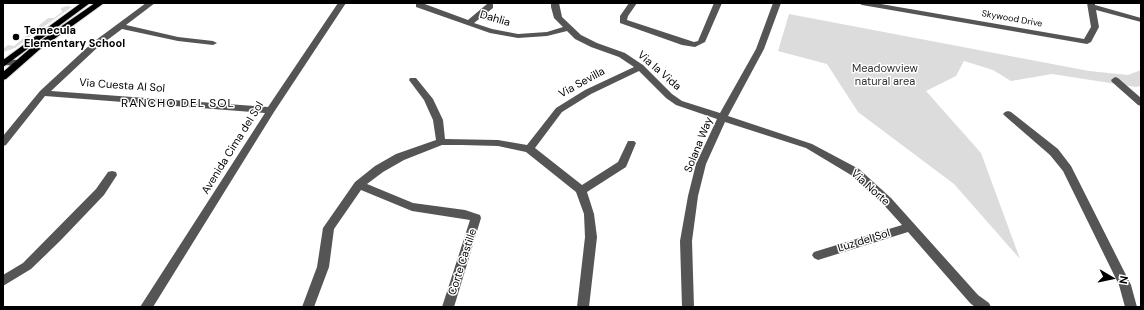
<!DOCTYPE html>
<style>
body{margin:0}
#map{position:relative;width:1144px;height:310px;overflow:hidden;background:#fff;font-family:"DM Sans",sans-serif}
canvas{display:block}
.frame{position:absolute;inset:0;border:4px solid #000;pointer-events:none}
.north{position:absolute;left:1092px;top:258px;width:40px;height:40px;-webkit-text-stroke:3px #fff;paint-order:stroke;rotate:99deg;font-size:11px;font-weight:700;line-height:16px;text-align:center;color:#000}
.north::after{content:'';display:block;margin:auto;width:14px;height:18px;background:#000;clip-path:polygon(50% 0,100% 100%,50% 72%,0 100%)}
</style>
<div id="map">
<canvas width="1144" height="310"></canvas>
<div class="frame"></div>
<div class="north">N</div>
</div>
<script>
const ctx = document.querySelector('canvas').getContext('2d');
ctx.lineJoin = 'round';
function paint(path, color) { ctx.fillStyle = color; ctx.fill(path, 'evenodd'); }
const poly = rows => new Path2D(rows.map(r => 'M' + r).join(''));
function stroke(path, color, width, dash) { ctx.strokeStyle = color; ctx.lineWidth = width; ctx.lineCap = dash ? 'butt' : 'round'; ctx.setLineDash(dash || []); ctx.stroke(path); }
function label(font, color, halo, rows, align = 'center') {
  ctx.font = font + ' "DM Sans",sans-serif'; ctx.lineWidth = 3; ctx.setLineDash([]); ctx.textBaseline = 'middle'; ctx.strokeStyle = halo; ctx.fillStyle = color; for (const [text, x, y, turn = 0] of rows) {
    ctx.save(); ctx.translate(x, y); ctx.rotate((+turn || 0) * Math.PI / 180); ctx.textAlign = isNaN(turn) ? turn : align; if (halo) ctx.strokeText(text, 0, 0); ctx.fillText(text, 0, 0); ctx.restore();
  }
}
const green = poly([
 [67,6,72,7,43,27,15,48,3,52,3,49,8,45,14,46,48,18,54,18,62,12,61,8],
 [789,14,1089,71,1128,75,1141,70,1141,86,1136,87,1052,74,1011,81,993,70,964,61,956,76,926,91,981,153,1020,259,954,184,858,112,827,64,778,51]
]);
const minor = poly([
 [146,3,155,3,126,25,178,37,213,41,217,43,213,45,178,41,122,29,98,47,51,91,268,107,338,3,346,3,274,112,153,307,140,307,265,113,45,96,6,145,3,146,3,136,40,91,92,43,146,3],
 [416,3,422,3,468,20,487,4,493,4,493,8,474,23,492,29,518,34,547,32,563,27,554,18,551,7,551,3,559,3,562,17,581,35,597,43,625,53,643,65,672,94,682,101,720,113,756,49,773,3,781,3,764,49,728,116,812,144,859,169,891,198,978,295,989,303,991,307,975,307,970,303,908,232,818,260,814,258,812,255,814,252,902,225,883,204,851,175,806,148,725,122,706,164,698,196,692,241,694,307,682,307,680,241,688,196,696,164,717,119,676,105,666,98,639,71,591,94,562,112,535,148,582,185,618,162,628,141,634,141,636,143,626,167,587,192,594,214,597,237,589,307,577,307,585,237,584,214,576,192,526,152,498,146,462,145,442,145,404,160,383,172,367,184,413,203,465,210,480,215,481,218,454,307,442,307,470,220,412,211,361,190,334,229,329,267,314,307,302,307,317,267,323,228,355,182,375,166,396,154,436,140,433,120,424,100,409,80,410,78,416,78,433,99,443,120,445,139,498,140,527,145,556,108,585,90,634,67,619,57,591,47,575,39,567,31,547,36,518,38,490,33,416,7,416,3],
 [629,3,637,3,628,16,627,20,694,42,698,41,714,3,722,3,705,42,695,47,682,45,620,23,620,16,629,3],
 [858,3,875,3,1084,39,1091,27,1087,3,1095,3,1095,5,1141,18,1141,22,1096,10,1099,27,1091,42,1087,44,862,5,858,3],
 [3,59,18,60,22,63,18,66,3,65,3,59],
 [1115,77,1118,78,1141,98,1141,106,1138,105,1112,82,1111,80,1115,77],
 [1008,111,1011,112,1058,149,1071,166,1131,285,1137,307,1125,307,1119,285,1063,171,1050,155,1005,116,1003,114,1005,112,1008,111],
 [112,171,116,172,117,175,104,195,60,241,31,269,3,286,3,275,23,263,96,189,108,172,112,171]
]);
const major = poly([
 [81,3,90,3,3,67,3,60,81,3],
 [95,3,104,3,39,50,6,79,3,80,3,72,33,46,95,3]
]);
const markers = [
 [16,37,4,"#000"]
];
const farStreetnames = [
 ["Skywood Drive",1012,19,10]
];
const streetNames = [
 ["Dahlia",495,19,16],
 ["Via la Vida",659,71,41],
 ["Via Sevilla",582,83,-29],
 ["Via Cuesta Al Sol",122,86,4],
 ["Solana Way",699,145,-68],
 ["Avenida Cima del Sol",233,148,-58],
 ["Via Norte",870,188,42],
 ["Luz del Sol",864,241,-17],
 ["Corte Castille",463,262,-72]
];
const poiNames = [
 ["Temecula",24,31],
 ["Elementary School",24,44]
];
const parkNames = [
 ["Meadowview",885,69],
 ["natural area",885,82]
];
const neighbourhoodNames = [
 ["RANCHO DEL SOL",178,104]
];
paint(green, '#dcdcdc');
stroke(major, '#dbdbdb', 2);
paint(minor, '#555');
paint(major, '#000');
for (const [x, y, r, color] of markers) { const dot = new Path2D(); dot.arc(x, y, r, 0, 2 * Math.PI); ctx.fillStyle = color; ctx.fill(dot); stroke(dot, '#fff', 1.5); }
label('9px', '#000', '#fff', farStreetnames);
label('11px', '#000', '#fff', streetNames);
label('bold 11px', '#000', '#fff', poiNames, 'left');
label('11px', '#333', '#fff', parkNames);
ctx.letterSpacing = '1px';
label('12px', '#000', '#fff', neighbourhoodNames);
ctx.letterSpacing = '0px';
</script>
